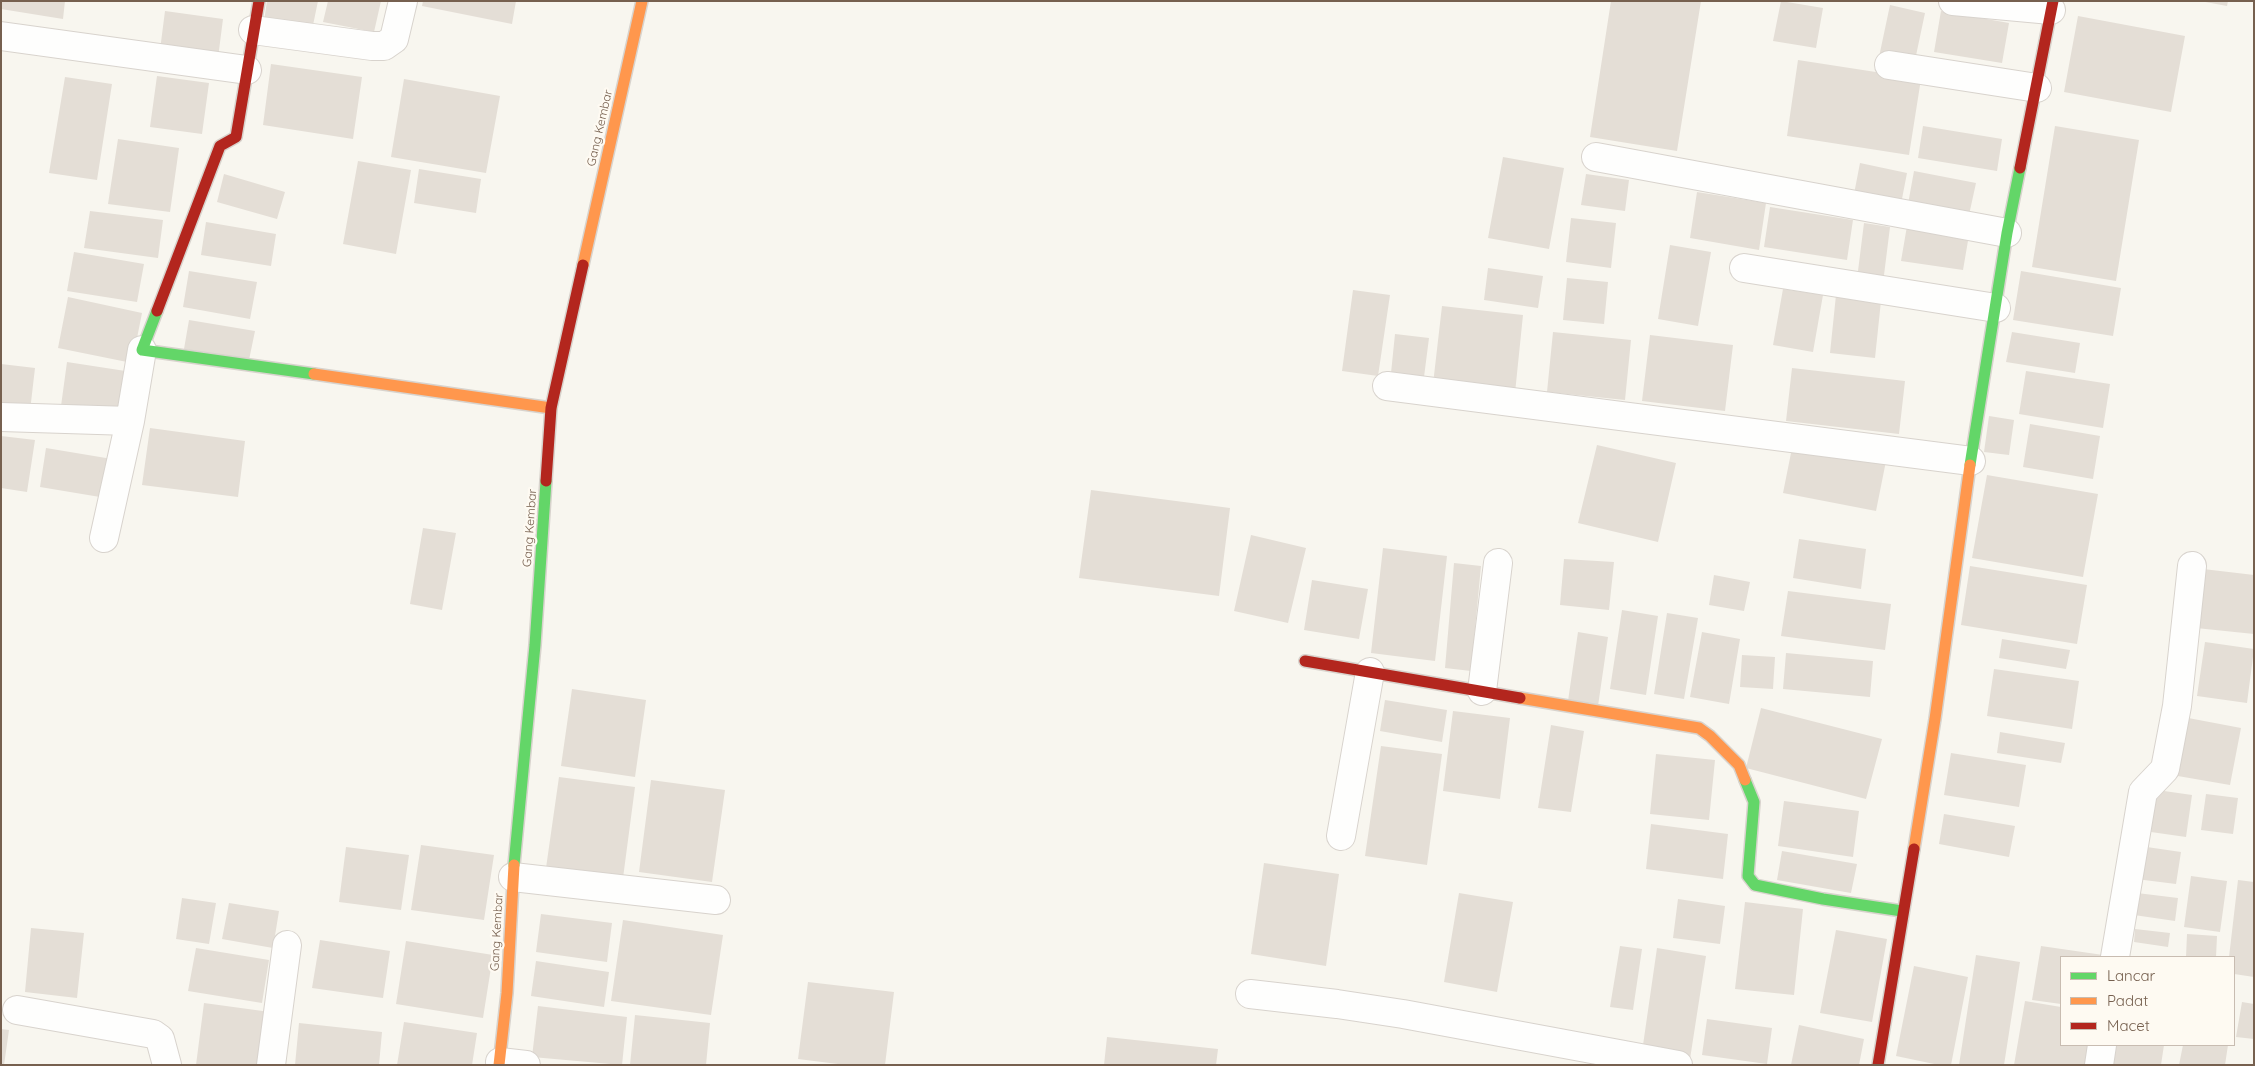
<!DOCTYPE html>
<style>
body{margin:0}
#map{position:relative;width:2255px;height:1066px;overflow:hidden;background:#f8f6ef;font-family:Quicksand,sans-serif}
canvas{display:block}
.frame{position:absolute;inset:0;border:2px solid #76604f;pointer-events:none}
.legend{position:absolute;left:2060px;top:956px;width:175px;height:90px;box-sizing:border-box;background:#fefaf2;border:1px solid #c8bcb1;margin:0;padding:6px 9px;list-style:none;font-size:15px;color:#76604f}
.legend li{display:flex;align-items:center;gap:10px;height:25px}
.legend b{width:25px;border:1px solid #c8bcb1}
</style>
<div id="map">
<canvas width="2255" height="1066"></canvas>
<div class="frame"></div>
<ul class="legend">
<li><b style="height:6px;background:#63d668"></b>Lancar</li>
<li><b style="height:6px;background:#ff974d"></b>Padat</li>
<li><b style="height:6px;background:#b3261e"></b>Macet</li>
</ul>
</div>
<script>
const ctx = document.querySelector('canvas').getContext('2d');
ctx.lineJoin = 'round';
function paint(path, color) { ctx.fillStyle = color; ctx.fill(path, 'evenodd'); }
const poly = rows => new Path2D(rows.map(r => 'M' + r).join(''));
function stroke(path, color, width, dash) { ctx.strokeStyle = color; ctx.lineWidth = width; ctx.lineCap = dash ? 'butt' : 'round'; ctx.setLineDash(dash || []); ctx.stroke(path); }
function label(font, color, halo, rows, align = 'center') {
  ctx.font = font + ' Quicksand,sans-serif'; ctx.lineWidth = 4.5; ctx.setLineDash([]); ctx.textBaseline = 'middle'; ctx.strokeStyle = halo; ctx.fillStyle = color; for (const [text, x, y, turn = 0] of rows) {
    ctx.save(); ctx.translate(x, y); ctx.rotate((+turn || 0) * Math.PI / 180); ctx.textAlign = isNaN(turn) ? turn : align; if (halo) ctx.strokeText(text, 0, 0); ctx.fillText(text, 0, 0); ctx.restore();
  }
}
const building = poly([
 [1,1,65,1,63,19,1,9],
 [267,1,318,1,312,30,264,21],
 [328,1,381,1,374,32,323,22],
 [423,1,516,1,512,24,422,6],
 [1611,1,1701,1,1677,151,1590,137],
 [1781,1,1823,8,1816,48,1773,41],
 [2200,1,2228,1,2227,6],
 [1890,5,1925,13,1914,65,1879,57],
 [165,11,223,19,218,58,160,50],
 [1941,11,2009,23,2002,63,1934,52],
 [2078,16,2185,36,2171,112,2064,92],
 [1798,60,1921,79,1909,155,1787,136],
 [271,64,362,77,353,139,263,125],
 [157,76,209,83,202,134,150,127],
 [65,77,112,84,97,180,49,173],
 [404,79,500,96,486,173,391,157],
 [1923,126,2002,139,1997,171,1918,158],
 [2055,126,2139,140,2116,281,2032,267],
 [118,139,179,148,170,212,108,204],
 [1503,157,1564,168,1549,249,1488,238],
 [358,161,411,170,396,254,343,244],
 [1860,163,1907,173,1901,204,1854,194],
 [419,169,481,179,476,213,414,203],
 [1914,171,1976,183,1969,215,1908,204],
 [224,174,285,192,277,219,217,202],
 [1586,174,1629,180,1625,211,1581,205],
 [1697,192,1766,203,1759,250,1690,238],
 [1770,207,1853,220,1847,260,1764,247],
 [90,211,163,220,158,258,84,248],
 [1571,218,1616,223,1611,268,1566,262],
 [206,222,276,234,271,266,201,255],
 [1864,223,1890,227,1883,283,1857,279],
 [1907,226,1969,235,1963,270,1901,261],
 [1670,245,1711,252,1698,326,1658,319],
 [74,252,144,264,137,302,67,291],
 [1488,268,1543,276,1538,308,1484,300],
 [189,271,257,282,250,319,183,307],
 [2021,271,2121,288,2113,336,2013,320],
 [1567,278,1608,282,1604,324,1563,320],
 [1783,289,1823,295,1813,352,1773,345],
 [1353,290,1390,295,1378,376,1342,371],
 [1836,295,1881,301,1875,358,1830,353],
 [68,297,142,313,132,363,58,348],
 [1442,306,1523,315,1515,393,1433,384],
 [189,320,255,331,249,360,184,349],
 [1553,332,1631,340,1625,400,1547,392],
 [2012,332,2080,343,2075,373,2006,362],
 [1395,334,1429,338,1424,377,1391,373],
 [1650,335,1733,345,1725,411,1642,401],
 [67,362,132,372,126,415,61,406],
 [1,364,35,368,30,411,1,408],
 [1792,368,1905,381,1899,434,1786,421],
 [2026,371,2110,384,2103,428,2019,414],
 [1989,416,2014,420,2009,455,1984,452],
 [2030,424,2100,436,2093,479,2023,467],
 [150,428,245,441,238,497,142,485],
 [1,436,35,440,27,492,1,488],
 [1793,443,1886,461,1876,511,1783,493],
 [1597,445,1676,463,1658,542,1578,523],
 [46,448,112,459,106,498,40,487],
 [1987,475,2098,494,2083,577,1972,558],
 [1091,490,1230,508,1219,596,1079,578],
 [423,528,456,533,442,610,410,604],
 [1251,535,1306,548,1288,623,1234,611],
 [1799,539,1866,549,1861,589,1793,578],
 [1383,548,1447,556,1435,661,1371,653],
 [1564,559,1614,562,1609,610,1560,605],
 [1454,563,1481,566,1471,671,1445,668],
 [1970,566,2087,585,2077,644,1961,625],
 [2203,569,2254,575,2254,634,2196,628],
 [1714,575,1750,582,1744,611,1709,605],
 [1312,580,1368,589,1359,639,1304,630],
 [1788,591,1891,604,1885,650,1781,636],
 [1622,610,1658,616,1646,695,1610,689],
 [1667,613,1698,618,1684,699,1654,694],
 [1578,632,1608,637,1598,706,1568,701],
 [1702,632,1740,639,1729,704,1690,697],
 [2002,639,2070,650,2066,669,1999,658],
 [2205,642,2254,649,2247,703,2197,696],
 [1786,653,1873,661,1870,697,1783,689],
 [1742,655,1775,657,1773,689,1740,687],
 [1994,669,2079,681,2072,729,1987,716],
 [572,689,646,700,635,777,561,766],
 [1385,700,1447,710,1442,742,1380,731],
 [1761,708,1882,739,1866,799,1746,768],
 [1453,711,1510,718,1500,799,1443,791],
 [2183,717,2241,728,2230,785,2172,775],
 [1551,725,1584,731,1571,812,1538,808],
 [2000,732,2065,743,2061,763,1997,753],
 [1381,746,1442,754,1427,865,1365,856],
 [1951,753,2026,765,2019,807,1944,795],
 [1656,754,1715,760,1709,820,1650,814],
 [559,777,635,787,623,878,546,868],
 [651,780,725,790,712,882,639,872],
 [2157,790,2192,795,2186,837,2151,832],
 [2206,794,2238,798,2233,834,2201,830],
 [1784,801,1859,811,1853,857,1778,846],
 [1944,814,2015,826,2009,857,1939,844],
 [1651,824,1728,834,1723,879,1646,869],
 [421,845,494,855,484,920,411,910],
 [2140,846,2181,852,2176,884,2136,879],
 [346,847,409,855,401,910,339,902],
 [1782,851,1857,864,1851,893,1777,880],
 [1264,863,1339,874,1326,966,1251,954],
 [2191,876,2227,881,2220,932,2184,927],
 [2238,880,2254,882,2254,977,2234,974,2234,957,2229,957],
 [1459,893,1513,902,1497,992,1444,982],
 [2137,893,2178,898,2175,921,2134,915],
 [182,898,216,903,209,944,176,939],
 [1678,899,1725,906,1720,944,1673,938],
 [1745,902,1803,909,1794,995,1735,989],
 [229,903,279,911,273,948,222,939],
 [541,914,612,923,607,962,536,952],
 [623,920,723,935,711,1015,611,1001],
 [31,928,84,933,77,998,25,992],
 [2135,929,2170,933,2168,947,2134,942],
 [1836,930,1887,939,1872,1022,1820,1013],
 [2187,934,2217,936,2216,957,2186,957],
 [320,940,390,951,383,998,312,988],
 [406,941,493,955,483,1018,396,1004],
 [1620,946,1642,949,1633,1010,1610,1007],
 [2041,946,2110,956,2110,957,2061,957,2061,1004,2032,1000],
 [196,948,269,960,262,1003,188,991],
 [1657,948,1706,956,1690,1059,1642,1052],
 [1976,955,2020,962,2004,1065,1959,1065],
 [536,961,609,972,604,1007,531,996],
 [1914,966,1968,977,1951,1065,1939,1065,1896,1056],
 [808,982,894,992,885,1065,846,1065,798,1059],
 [2025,1001,2061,1007,2061,1045,2088,1045,2085,1065,2014,1065],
 [2242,1002,2254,1004,2254,1039,2236,1037],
 [204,1003,270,1012,263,1065,196,1065],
 [538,1006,627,1017,622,1065,532,1057],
 [635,1015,710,1023,706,1065,630,1065],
 [1707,1019,1772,1028,1767,1064,1702,1055],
 [404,1022,477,1033,472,1065,397,1065],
 [299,1023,382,1032,379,1065,295,1065],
 [1799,1025,1864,1039,1859,1065,1791,1065],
 [1,1029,9,1030,4,1065,1,1065],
 [1107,1037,1218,1049,1216,1065,1104,1065],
 [2111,1045,2164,1045,2161,1065,2108,1065],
 [2183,1045,2228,1045,2225,1065,2179,1065]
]);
const street = poly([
 [1953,1,2051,10],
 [253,30,372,46,384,46,394,39,403,1],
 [1,36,247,70],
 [1889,65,2037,88],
 [1596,157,2007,233],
 [1744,268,1996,308],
 [1387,386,1971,461],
 [1,417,130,421],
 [104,538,130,421,142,350],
 [1482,691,1498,563],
 [1341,836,1370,672],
 [513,877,716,900],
 [2115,957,2143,792,2165,769,2177,706,2192,566],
 [1250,994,1337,1004,1403,1014,1678,1065],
 [17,1010,153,1034,160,1039,167,1065],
 [500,1062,526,1065],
 [271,1065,287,945],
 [2099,1065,2102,1045]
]);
const fast = poly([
 [157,311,142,350,314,374],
 [1970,465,2007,233,2020,168],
 [1745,780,1754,802,1748,876,1755,885,1823,899,1902,911],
 [514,865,535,645,546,481]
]);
const slow = poly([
 [583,265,642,1],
 [314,374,551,408],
 [1520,698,1699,728,1710,736,1739,765,1745,780],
 [1914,849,1935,719,1970,465],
 [499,1065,507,993,514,865]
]);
const jam = poly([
 [2020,168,2053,1],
 [157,311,220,146,236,137,259,1],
 [546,481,551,408,583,265],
 [1305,661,1520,698],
 [1878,1065,1914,849]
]);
const streetNames = [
 ["Gang Kembar",600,128,-77],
 ["Gang Kembar",530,528,-86],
 ["Gang Kembar",497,932,-87]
];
paint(building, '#e4ded6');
stroke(street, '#d8d3cd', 30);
stroke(fast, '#d8d3cd', 14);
stroke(slow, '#d8d3cd', 14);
stroke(jam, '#d8d3cd', 14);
stroke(street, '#fefefd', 28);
stroke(fast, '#63d668', 11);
stroke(slow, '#ff974d', 11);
stroke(jam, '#b3261e', 11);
label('12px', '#76604f', '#fefaf2', streetNames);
</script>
